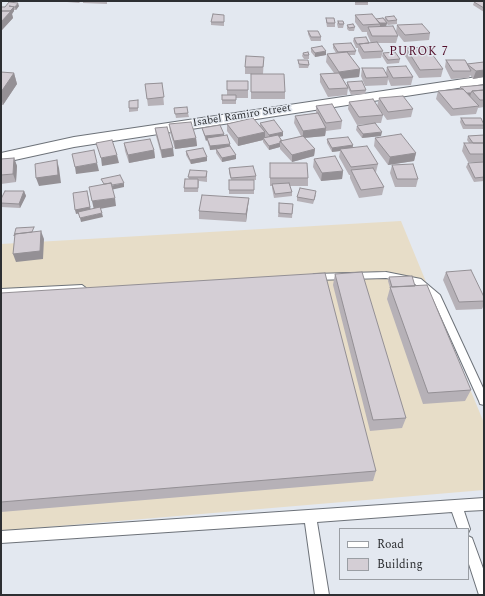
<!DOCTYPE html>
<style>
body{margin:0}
#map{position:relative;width:485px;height:596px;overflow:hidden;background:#e3e8f0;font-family:Spectral,serif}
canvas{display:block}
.frame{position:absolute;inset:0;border:2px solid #2d2f32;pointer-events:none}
.legend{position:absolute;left:339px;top:528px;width:130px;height:52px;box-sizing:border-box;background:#e3e8f0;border:1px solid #9a9ea4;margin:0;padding:5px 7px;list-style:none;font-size:12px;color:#2d2f32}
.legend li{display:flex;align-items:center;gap:8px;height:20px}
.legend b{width:20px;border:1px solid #9a9ea4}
</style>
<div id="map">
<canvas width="485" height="596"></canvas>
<div class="frame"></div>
<ul class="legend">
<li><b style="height:5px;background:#fff"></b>Road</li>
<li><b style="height:11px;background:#d4ced5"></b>Building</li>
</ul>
</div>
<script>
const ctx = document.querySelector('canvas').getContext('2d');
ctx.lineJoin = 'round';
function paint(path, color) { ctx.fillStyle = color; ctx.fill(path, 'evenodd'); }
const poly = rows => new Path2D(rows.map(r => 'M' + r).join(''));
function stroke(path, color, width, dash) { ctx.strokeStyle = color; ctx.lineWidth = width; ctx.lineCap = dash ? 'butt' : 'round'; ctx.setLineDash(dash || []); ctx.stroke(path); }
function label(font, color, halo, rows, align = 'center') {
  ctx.font = font + ' Spectral,serif'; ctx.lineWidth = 3; ctx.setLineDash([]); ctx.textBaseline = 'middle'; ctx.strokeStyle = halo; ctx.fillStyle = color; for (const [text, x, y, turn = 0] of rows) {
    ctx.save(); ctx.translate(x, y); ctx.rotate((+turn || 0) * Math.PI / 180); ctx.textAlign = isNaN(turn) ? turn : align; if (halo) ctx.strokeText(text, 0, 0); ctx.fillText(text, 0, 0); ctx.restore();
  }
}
const commercial = poly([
 [401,221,484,423,484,490,1,531,1,244]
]);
const lane = poly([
 [386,272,421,279,440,295,484,390,484,405,480,404,479,401,433,299,415,284,386,278,314,280,310,277,314,274,386,272],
 [82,285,86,288,82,291,1,295,1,289,82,285],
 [484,498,484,510,464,511,470,529,468,533,468,529,458,529,452,512,317,522,329,595,315,595,305,523,1,543,1,531,484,498],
 [468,536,472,538,484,571,484,595,479,595,468,561,468,536]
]);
const secondary = poly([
 [484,76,484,84,74,147,1,163,1,153,74,137,484,76]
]);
const wall = poly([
 [55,1,81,1,79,3],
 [83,1,107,1,107,4,83,3],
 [351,1,368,1,368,5,355,5,355,1],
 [484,1,484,12,473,5,474,2],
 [19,6,16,10,14,10,14,11,12,14,13,18,2,30,1,30,1,7],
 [224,15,224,26,211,25,211,22],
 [355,15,384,20,385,17,397,20,397,24,388,25,387,24,386,26,398,36,396,43,377,43,383,51,381,58,362,59,358,51,358,48,356,48,353,41,354,38,369,43,371,43,367,34,367,32,362,32,355,22],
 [326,18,335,23,335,27,327,27,326,21],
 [338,21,344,24,343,28,338,28,337,24],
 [347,25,355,27,354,31,349,31,347,29],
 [397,25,430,33,429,40,404,42,396,32],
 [308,31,321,37,321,41,311,41,308,34],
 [333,44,356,51,355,55,349,55,360,69,359,77,343,79,347,86,347,82,366,90,365,94,351,95,348,88,347,95,328,97,320,82,320,74,334,73,326,62,327,54,336,53,333,48],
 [311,48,326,55,315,57,311,52],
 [406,48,443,69,441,77,419,78,405,56],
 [303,53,309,55,309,59,304,59,302,56],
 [383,53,400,59,399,63,387,64,382,56],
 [264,57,263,74,285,92,285,99,251,99,251,74,245,74,245,67],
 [298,60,309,65,308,68,299,68],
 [446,60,467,64,484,62,484,77,473,79,470,75,469,78,451,79,445,67],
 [387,67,413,77,411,85,391,86,388,79,387,85,365,86,361,76,362,68,386,73],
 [1,72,14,73,17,84,3,105,1,105],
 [227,81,248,81,248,98,236,98,236,104,222,104,222,100,227,95],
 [162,83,164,105,148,106,145,84],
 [484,86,484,107,478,108,476,114,451,116,436,99,438,91,460,89,460,87],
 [379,98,413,109,411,117,387,120,377,106],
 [138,100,138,111,129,112,129,108],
 [349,102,383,115,381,123,376,123,381,136,362,138,356,130,357,126,369,124,357,125,348,109],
 [316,106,342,121,341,129,326,131,325,136,305,138,315,149,314,156,292,162,280,149,280,147,269,150,263,142,263,140,238,146,227,131,227,124,260,125,260,123,283,136,279,137,282,141,301,136,294,123,295,116,316,113],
 [174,108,188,113,189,117,176,118],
 [461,118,484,125,483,129,463,129,460,122],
 [169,124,196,138,197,146,175,149,170,132],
 [155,128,174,156,162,158,156,136],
 [202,128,224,136,236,159,222,162,216,153,216,149,210,150,207,140,206,141,203,132],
 [484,135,484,162,468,162,462,151,464,143,469,143,467,140,468,136],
 [375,138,416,153,414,161,388,165,374,146],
 [327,139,353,145,353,148,378,164,376,172,375,172,384,187,382,195,359,198,350,178,350,175,349,175,339,157,340,151,332,152,327,143],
 [124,143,154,150,155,158,129,163,125,151],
 [186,151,207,157,207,161,191,164,186,155],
 [14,158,17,166,16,182,1,184,1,159],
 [314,159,343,171,342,179,321,181,313,167],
 [484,162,484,181,474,182,466,167,468,163],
 [270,163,308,178,308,186,290,186,292,192,292,196,274,198,272,188,272,186,270,186],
 [392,165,418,179,416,187,395,187,390,173],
 [229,168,256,176,256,180,254,180,254,194,229,194,229,190,231,180,229,173],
 [207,171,207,182,199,181,198,192,184,192,184,188,189,179,188,177],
 [24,191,26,196,20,208,1,207,1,199],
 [316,195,313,204,297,201,297,197],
 [249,198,246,222,199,219,199,211],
 [279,203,293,204,292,218,278,217],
 [446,272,484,297,484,305,482,309,456,310,443,280],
 [335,274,406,418,402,428,370,431,333,285],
 [389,277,415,286,471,390,465,401,423,404,387,299,390,288,388,281],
 [1,293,376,471,373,481,1,512]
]);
const shadedWall = poly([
 [18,3,19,6,16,10,15,7],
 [14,7,14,11,12,14,13,18,2,30,1,27,1,22],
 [379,23,387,23,386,26,380,27,380,24],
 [326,51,326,55,315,57,315,53],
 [360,69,359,77,338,79,339,72],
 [484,70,484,77,473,79,476,71],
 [14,73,17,84,3,105,1,97,1,92],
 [466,93,471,93,470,97],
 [326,128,325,136,303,138,303,131],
 [265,132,265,140,263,138,263,140,238,146,238,138],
 [283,132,283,136,269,139,269,135],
 [382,132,381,136,362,138,363,134],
 [224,134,224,138,207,138,207,140,206,141,205,136],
 [196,138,197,146,175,149,174,141],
 [280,143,280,147,269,150,269,146],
 [230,144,230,148,210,150,210,146],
 [353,145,352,149,340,149,340,151,332,152,332,148],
 [173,148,174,156,162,158,161,150],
 [315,149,314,156,292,162,292,155],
 [154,150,155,158,129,163,128,155],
 [416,153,414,161,388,165,390,157],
 [117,155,119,163,102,166,101,158],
 [236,155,236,159,222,162,222,158],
 [207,157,207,161,191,164,190,160],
 [14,158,17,166,16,182,13,174],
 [57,160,59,168,61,183,39,186,36,178],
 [97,163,99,171,76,174,75,167],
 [343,171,342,179,321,181,322,173],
 [124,183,124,187,106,191,105,187],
 [24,191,26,196,20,208,19,204],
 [88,195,91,211,76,214,75,210],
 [115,198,116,206,94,210,92,201],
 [249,198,246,222,246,214],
 [102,213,103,217,81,222,80,218],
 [41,231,44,239,43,259,16,262,13,254]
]);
const building = poly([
 [355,1,368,1,368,2,355,2,355,1],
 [478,1,484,1,484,8,474,2,478,1],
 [9,2,18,3,15,7,9,6,14,7,10,11,1,11,1,7,5,7,9,2],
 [1,11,11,11,1,22,1,11],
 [213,14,224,15,224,22,211,22,213,14],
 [372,14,380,24,363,25,355,15,372,14],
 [394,16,397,20,388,21,385,17,394,16],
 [326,18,334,18,335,23,327,23,326,18],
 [383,18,387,23,380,23,376,19,383,18],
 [338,21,343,21,344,24,339,24,338,21],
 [353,24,355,27,349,28,347,25,353,24],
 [422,24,430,33,405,35,397,25,422,24],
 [393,26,398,36,372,36,368,27,393,26],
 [308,31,318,31,321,37,311,37,308,31],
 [366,37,369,43,359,44,357,44,354,38,366,37],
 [377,42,383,51,364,52,359,44,377,42],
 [351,43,356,51,338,52,333,44,351,43],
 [322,46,326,51,315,53,311,48,322,46],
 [427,47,443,69,420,70,406,48,427,47],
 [308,52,309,55,304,55,303,53,308,52],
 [347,52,360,69,339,72,327,54,347,52],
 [395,52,400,59,388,60,383,53,395,52],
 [246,56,264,57,263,67,245,67,246,56],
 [298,60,308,60,309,65,299,64,298,60],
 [446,60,465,60,471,71,453,71,446,60],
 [484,62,484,70,476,71,467,64,484,62],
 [406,66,413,77,393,78,387,67,406,66],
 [362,68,383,68,388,77,366,78,362,68],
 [1,72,14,73,1,92,1,72],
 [339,73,348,88,329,89,320,74,339,73],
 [251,74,284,74,285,92,251,92,251,74],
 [227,81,248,81,248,90,227,90,227,81],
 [362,81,366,90,351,91,347,82,362,81],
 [162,83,164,97,147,99,145,84,162,83],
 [483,85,484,86,484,90,472,91,471,93,467,93,463,89,462,89,460,87,483,85],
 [463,89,479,106,453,109,438,91,463,89],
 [484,90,484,100,480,100,472,91,484,90],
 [222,95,236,95,236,100,222,100,222,95],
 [403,96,413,109,388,112,379,98,403,96],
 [373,99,383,115,359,117,349,102,373,99],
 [138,100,138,108,129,108,129,101,138,100],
 [332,104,342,121,326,123,316,106,332,104],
 [187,107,188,113,175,114,174,108,187,107],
 [318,113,326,128,303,131,295,116,318,113],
 [253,118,265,132,238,138,227,124,253,118],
 [461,118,481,118,484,125,465,125,461,118],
 [274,120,283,132,269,135,260,123,274,120],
 [191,122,196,138,174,141,169,124,191,122],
 [375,123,382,132,363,134,357,126,375,123],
 [220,125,224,134,205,136,202,128,220,125],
 [167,127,173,148,161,150,155,128,167,127],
 [401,134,416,153,390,157,375,138,401,134],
 [227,135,230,144,210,146,207,138,227,135],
 [278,135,282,141,280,141,280,143,269,146,263,138,278,135],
 [484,135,484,143,473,143,468,136,484,135],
 [303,136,315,149,292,155,280,141,303,136],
 [348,137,353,145,332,148,327,139,348,137],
 [150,139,154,150,128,155,124,143,150,139],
 [112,140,117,155,101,158,96,143,112,140],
 [464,143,484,143,484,154,470,154,464,143],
 [230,146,236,155,222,158,216,149,230,146],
 [367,146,378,164,351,167,340,149,367,146],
 [203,148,207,157,190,160,186,151,203,148],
 [94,150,97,163,75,167,72,154,94,150],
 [335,156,343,171,322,173,314,159,335,156],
 [14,158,13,174,1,175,1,159,14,158],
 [57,160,58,175,36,178,35,164,57,160],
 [484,162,484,177,475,178,468,163,484,162],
 [270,163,307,163,308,178,270,178,270,163],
 [413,164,418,179,397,179,392,165,413,164],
 [253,166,256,176,231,178,229,168,253,166],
 [373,168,384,187,361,190,351,170,373,168],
 [190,170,207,171,206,177,188,177,190,170],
 [120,175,124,183,112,185,111,183,104,184,101,179,120,175],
 [185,179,198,179,198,188,184,188,185,179],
 [229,180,254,180,254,190,229,190,229,180],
 [111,183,115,198,92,201,89,187,111,183],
 [289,183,292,192,275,194,272,184,289,183],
 [300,188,316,191,314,200,297,197,300,188],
 [5,191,24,191,19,204,1,203,1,199,5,191],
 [87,191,90,207,75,210,73,193,87,191],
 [202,195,249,198,246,214,199,211,202,195],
 [279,203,293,204,292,214,279,213,279,203],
 [100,207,102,213,80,218,78,212,100,207],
 [34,227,32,232,15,234,14,236,16,228,34,227],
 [41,231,40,251,13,254,15,234,41,231],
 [471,270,484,297,484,301,459,302,446,272,471,270],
 [362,272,406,418,373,420,335,274,362,272],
 [325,273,376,471,1,502,1,293,325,273],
 [412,276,415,286,392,287,389,277,412,276],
 [427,285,471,390,428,393,390,287,427,285]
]);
const farStreetnames = [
 ["Isabel Ramiro Street",242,116,-9]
];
const farNeighbourhoodnames = [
 ["PUROK 7",419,53]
];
paint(commercial, '#e7ddc8');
stroke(lane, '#6d7279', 2);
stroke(secondary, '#6d7279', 2);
paint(lane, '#fff');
paint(secondary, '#fff');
paint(wall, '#b6b1b7');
paint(shadedWall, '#949095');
paint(building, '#d4ced5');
stroke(building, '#949095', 1);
label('11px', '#2d2f32', '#e3e8f0', farStreetnames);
ctx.letterSpacing = '1px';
label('12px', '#510e29', '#e3e8f0', farNeighbourhoodnames);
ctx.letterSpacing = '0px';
</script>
